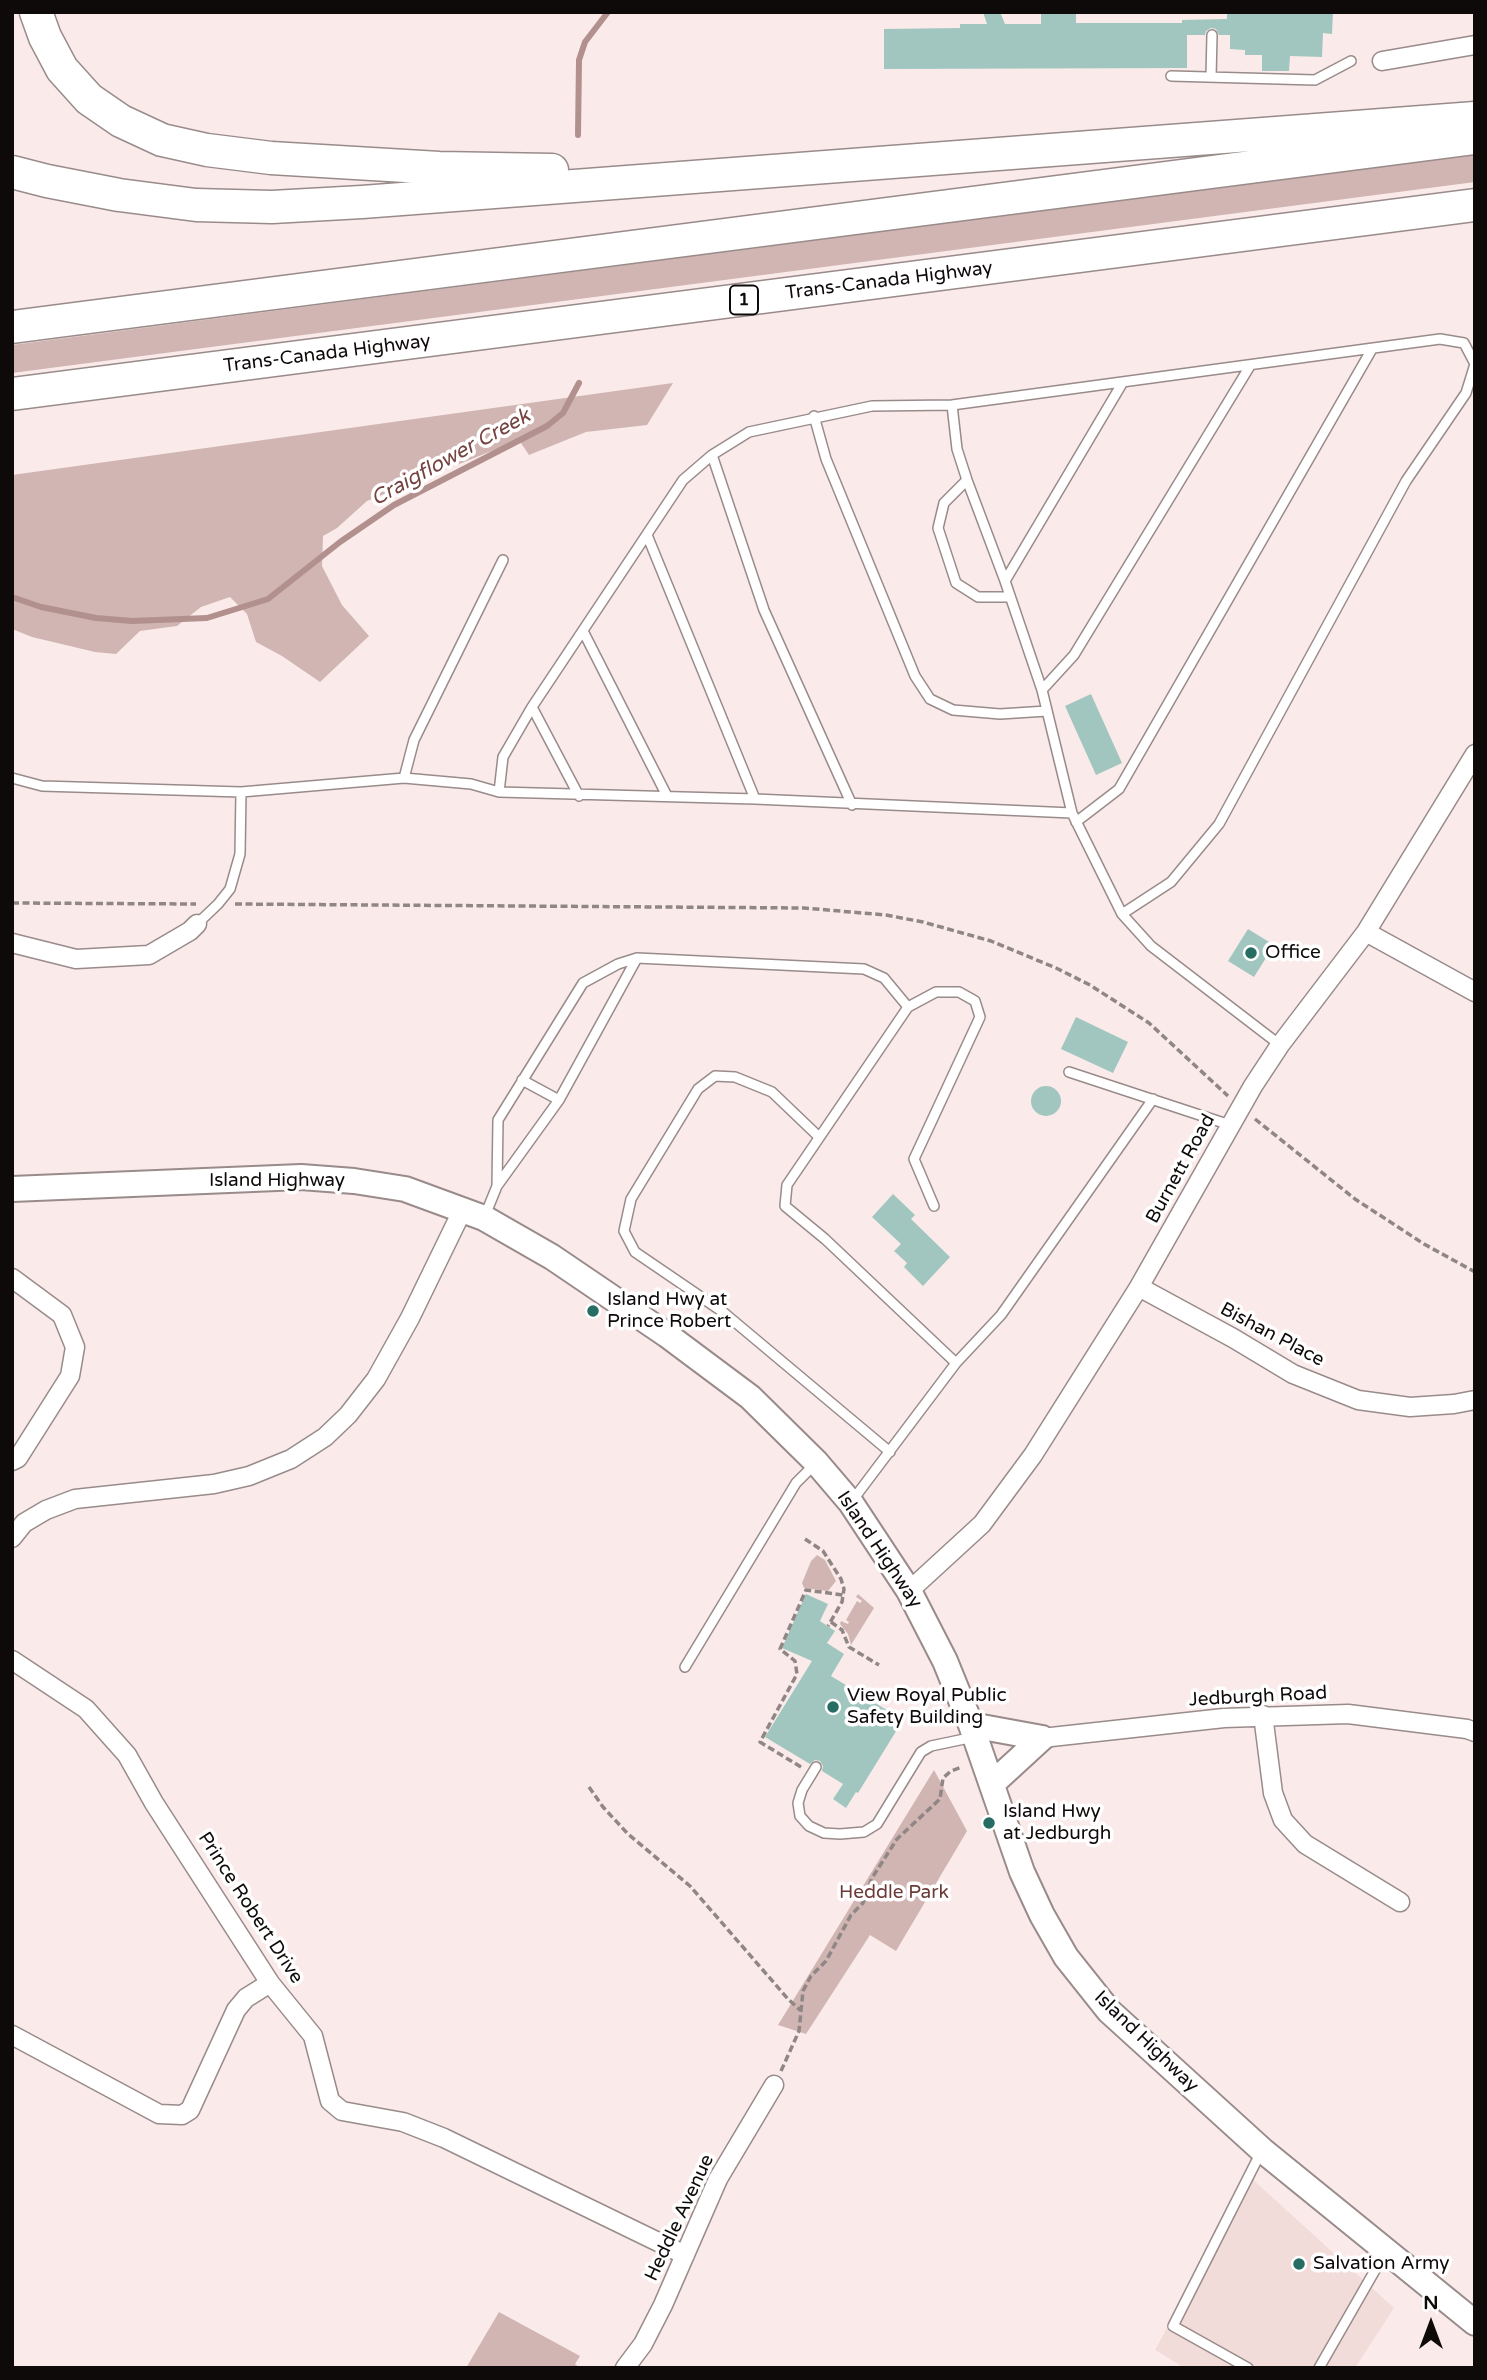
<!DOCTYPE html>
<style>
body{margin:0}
#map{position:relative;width:1487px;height:2380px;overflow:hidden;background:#faebea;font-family:"Varela Round",sans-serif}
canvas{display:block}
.frame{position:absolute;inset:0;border:14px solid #0e0a09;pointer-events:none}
.north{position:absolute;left:1396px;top:2289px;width:70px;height:70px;-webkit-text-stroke:5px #fff;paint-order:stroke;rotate:0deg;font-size:19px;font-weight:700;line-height:28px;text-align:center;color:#0e0a09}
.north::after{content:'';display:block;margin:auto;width:24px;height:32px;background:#0e0a09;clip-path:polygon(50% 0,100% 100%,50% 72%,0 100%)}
</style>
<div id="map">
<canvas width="1487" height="2380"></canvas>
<div class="frame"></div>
<div class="north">N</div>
</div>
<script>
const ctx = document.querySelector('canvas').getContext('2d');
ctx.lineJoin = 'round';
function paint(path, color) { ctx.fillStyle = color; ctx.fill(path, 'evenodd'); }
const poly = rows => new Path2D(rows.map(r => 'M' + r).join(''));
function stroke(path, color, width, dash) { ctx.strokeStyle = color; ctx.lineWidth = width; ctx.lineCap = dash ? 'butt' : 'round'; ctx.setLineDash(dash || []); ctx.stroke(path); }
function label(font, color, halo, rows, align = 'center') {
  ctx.font = font + ' "Varela Round",sans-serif'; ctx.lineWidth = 7; ctx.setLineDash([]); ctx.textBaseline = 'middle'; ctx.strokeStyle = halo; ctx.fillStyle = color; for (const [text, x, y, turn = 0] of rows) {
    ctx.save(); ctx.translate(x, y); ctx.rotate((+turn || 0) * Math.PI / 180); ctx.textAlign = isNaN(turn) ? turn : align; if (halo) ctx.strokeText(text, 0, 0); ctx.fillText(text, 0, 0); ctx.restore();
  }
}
const built = poly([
 [1249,2176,1394,2308,1355,2368,1185,2368,1155,2350]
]);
const green = poly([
 [1475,154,1475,182,12,373,12,345],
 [673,383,647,425,586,432,529,455,519,440,367,501,337,528,323,536,322,566,342,605,369,636,320,682,282,656,256,642,247,614,230,597,201,607,177,626,140,631,116,654,95,652,32,637,12,629,12,475],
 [817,1555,825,1560,836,1581,828,1591,804,1588,802,1583,811,1561],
 [858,1594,874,1608,851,1645,848,1634,840,1624,841,1621,848,1624,849,1622,846,1620,857,1601,860,1603,862,1601,856,1597],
 [934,1770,967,1831,896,1951,870,1935,806,2034,778,2025],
 [499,2312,580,2356,575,2364,580,2368,466,2368]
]);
const stream = poly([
 [578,135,579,60,585,42,608,12],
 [12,597,41,607,96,618,132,621,207,618,268,599,340,542,394,505,547,426,563,413,579,383]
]);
const building = poly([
 [983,12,1000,12,1005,24,1041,24,1041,12,1076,12,1076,23,1182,23,1182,20,1227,19,1227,12,1333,12,1332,34,1323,33,1322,57,1290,56,1289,71,1262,71,1262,55,1245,55,1245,50,1230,49,1230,35,1219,35,1216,29,1211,28,1206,31,1205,35,1187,35,1187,68,884,69,884,29,960,28,960,24,987,24],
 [1091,694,1122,763,1096,775,1065,706],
 [1248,929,1274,945,1254,977,1228,961],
 [1076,1017,1128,1042,1113,1073,1061,1049],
 '1031 1101a15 15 0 1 1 30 0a15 15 0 1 1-30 0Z',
 [893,1194,915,1215,911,1219,950,1257,923,1286,904,1267,907,1263,894,1251,901,1244,872,1217],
 [806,1594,828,1604,820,1621,835,1631,827,1643,844,1654,831,1676,903,1720,858,1793,856,1792,846,1808,833,1799,843,1784,822,1771,823,1766,820,1761,815,1760,810,1764,765,1737,812,1661,782,1648]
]);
const path = poly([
 [12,903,196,904],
 [235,904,804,908,886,915,923,922,991,941,1056,968,1090,985,1149,1023,1228,1096],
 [1255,1119,1355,1199,1424,1244,1475,1272],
 [805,1539,823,1551,841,1579,844,1589,842,1602,828,1626],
 [831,1622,842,1630,849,1647,879,1665],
 [801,1767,760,1742,797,1674,795,1661,780,1649,806,1590,843,1595],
 [589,1787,603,1807,628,1834,690,1886,788,1999,800,2010],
 [781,2071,799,2031,803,1991,811,1976,826,1961,851,1915,863,1903,872,1878,897,1839,940,1799,943,1778,951,1771,962,1767]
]);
const lane = poly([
 [1171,76,1315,80,1351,61],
 [1211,77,1212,35],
 [1123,382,1005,581,1042,690,1072,813,1122,914,1151,946,1280,1045],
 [952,405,957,449,967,480,1005,581],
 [814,416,826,459,915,676,930,699,953,710,1000,714,1047,711],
 [712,455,764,610,852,805],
 [967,480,944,503,938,528,956,583,978,597,1010,597],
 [647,535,755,799],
 [583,631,667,796],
 [1042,690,1074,655,1250,366],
 [532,707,579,796],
 [12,778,42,786,241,792,404,778,471,784,499,792,755,799,1072,813],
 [404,778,414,740,503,560],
 [499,792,503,757,532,707,683,480,712,455,749,432,872,406,952,405,1440,339,1464,343,1475,364,1466,393,1406,481,1219,824,1171,882,1122,914],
 [1076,822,1119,789,1372,349],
 [197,924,218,904,230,889,240,854,241,792],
 [1069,1072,1230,1125],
 [522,1080,559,1100],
 [818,1136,772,1092,735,1077,715,1076,698,1089,631,1199,624,1231,635,1252,723,1312,890,1452],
 [497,1186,498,1120,583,983,618,964,637,958,864,969,884,978,908,1007],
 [934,1206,914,1159,980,1017,975,1001,959,992,936,992,908,1007,787,1185,785,1206,825,1239,956,1363],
 [484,1218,497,1186,559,1100,637,958],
 [852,1501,956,1363,1001,1315,1153,1099],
 [685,1667,796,1483,815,1464],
 [816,1767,802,1790,798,1803,800,1816,809,1826,824,1833,840,1834,864,1832,877,1824,921,1752,931,1746,974,1737],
 [1248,2368,1173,2326,1261,2152],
 [1319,2368,1386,2251]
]);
const street = poly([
 [1382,61,1475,45],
 [1366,932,1475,992],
 [12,943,76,959,149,955,190,931,197,924],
 [12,1278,62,1315,75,1347,70,1376,18,1458,12,1461],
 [1139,1287,1233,1338,1293,1374,1358,1400,1410,1407,1454,1404,1475,1400],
 [12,1538,24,1523,46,1510,75,1499,214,1484,249,1476,291,1459,325,1437,348,1415,376,1379,410,1318,463,1209],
 [909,1591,982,1524,1033,1455,1139,1287,1253,1086,1280,1045,1366,932,1475,754],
 [12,1660,86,1709,127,1755,154,1803,270,1983,313,2036,330,2101,342,2111,403,2122,444,2138,685,2255],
 [1263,1715,1273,1793,1283,1820,1305,1844,1400,1902],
 [1042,1738,1224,1718,1348,1714,1467,1729,1475,1732],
 [12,2035,159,2114,182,2115,190,2110,236,2010,246,1998,270,1983],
 [625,2368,643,2344,663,2305,718,2179,774,2085]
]);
const secondary = poly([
 [12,1189,301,1177,354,1181,405,1189,484,1218,552,1257,667,1335,750,1397,816,1462,851,1503,909,1591,945,1661,971,1725,1022,1872,1042,1915,1066,1957,1109,2011,1262,2150,1475,2323],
 [971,1725,1042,1738],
 [993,1783,1042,1738]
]);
const highway = poly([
 [36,12,45,37,62,69,89,99,121,121,162,140,207,150,271,158,439,168,552,170],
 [12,172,47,181,119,195,196,205,272,207,362,202,1475,118],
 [12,327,1475,138],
 [12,394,1475,205]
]);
const markers = [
 [1251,953,7,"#266d64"],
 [593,1311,7,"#266d64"],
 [833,1707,7,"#266d64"],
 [989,1823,7,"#266d64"],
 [1299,2264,7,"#266d64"]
];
const shields = [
 [744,300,28]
];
const shieldNames = [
 ["1",744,300]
];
const streetNames = [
 ["Trans-Canada Highway",889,281,-7],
 ["Trans-Canada Highway",327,354,-7],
 ["Burnett Road",1181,1169,-61],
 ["Island Highway",277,1181],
 ["Bishan Place",1272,1335,28],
 ["Island Highway",879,1550,56],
 ["Jedburgh Road",1258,1697,-3],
 ["Prince Robert Drive",250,1908,57],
 ["Island Highway",1146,2042,44],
 ["Heddle Avenue",680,2218,-65]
];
const poiNames = [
 ["Office",1265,953],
 ["Island Hwy at",607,1300],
 ["Prince Robert",607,1322],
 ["View Royal Public",847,1696],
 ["Safety Building",847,1718],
 ["Island Hwy",1003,1812],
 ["at Jedburgh",1003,1834],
 ["Salvation Army",1313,2264]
];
const parkNames = [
 ["Heddle Park",894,1893]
];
const waterNames = [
 ["Craigflower Creek",451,458,-29]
];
paint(built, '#f2dcd9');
paint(green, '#d0b5b2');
stroke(stream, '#b2908d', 6);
paint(building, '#a0c6bf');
stroke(lane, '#998b8a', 12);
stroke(street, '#998b8a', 21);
stroke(secondary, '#998b8a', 28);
stroke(highway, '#998b8a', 35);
stroke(path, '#908685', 3.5, [7, 3.5]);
stroke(lane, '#fff', 9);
stroke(street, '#fff', 18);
stroke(secondary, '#fff', 24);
stroke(highway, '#fff', 32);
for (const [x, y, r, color] of markers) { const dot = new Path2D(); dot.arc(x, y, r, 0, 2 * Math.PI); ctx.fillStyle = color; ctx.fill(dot); stroke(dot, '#fff', 2.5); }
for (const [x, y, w] of shields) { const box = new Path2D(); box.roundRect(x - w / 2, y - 14.5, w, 29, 5); ctx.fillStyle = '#fff'; ctx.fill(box); stroke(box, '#0e0a09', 2); }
label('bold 18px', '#0e0a09', null, shieldNames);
label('19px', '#0e0a09', '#fff', streetNames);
label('19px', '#0e0a09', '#fff', poiNames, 'left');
label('19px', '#6c3a36', '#fff', parkNames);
label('italic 21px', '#75433f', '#fff', waterNames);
</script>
